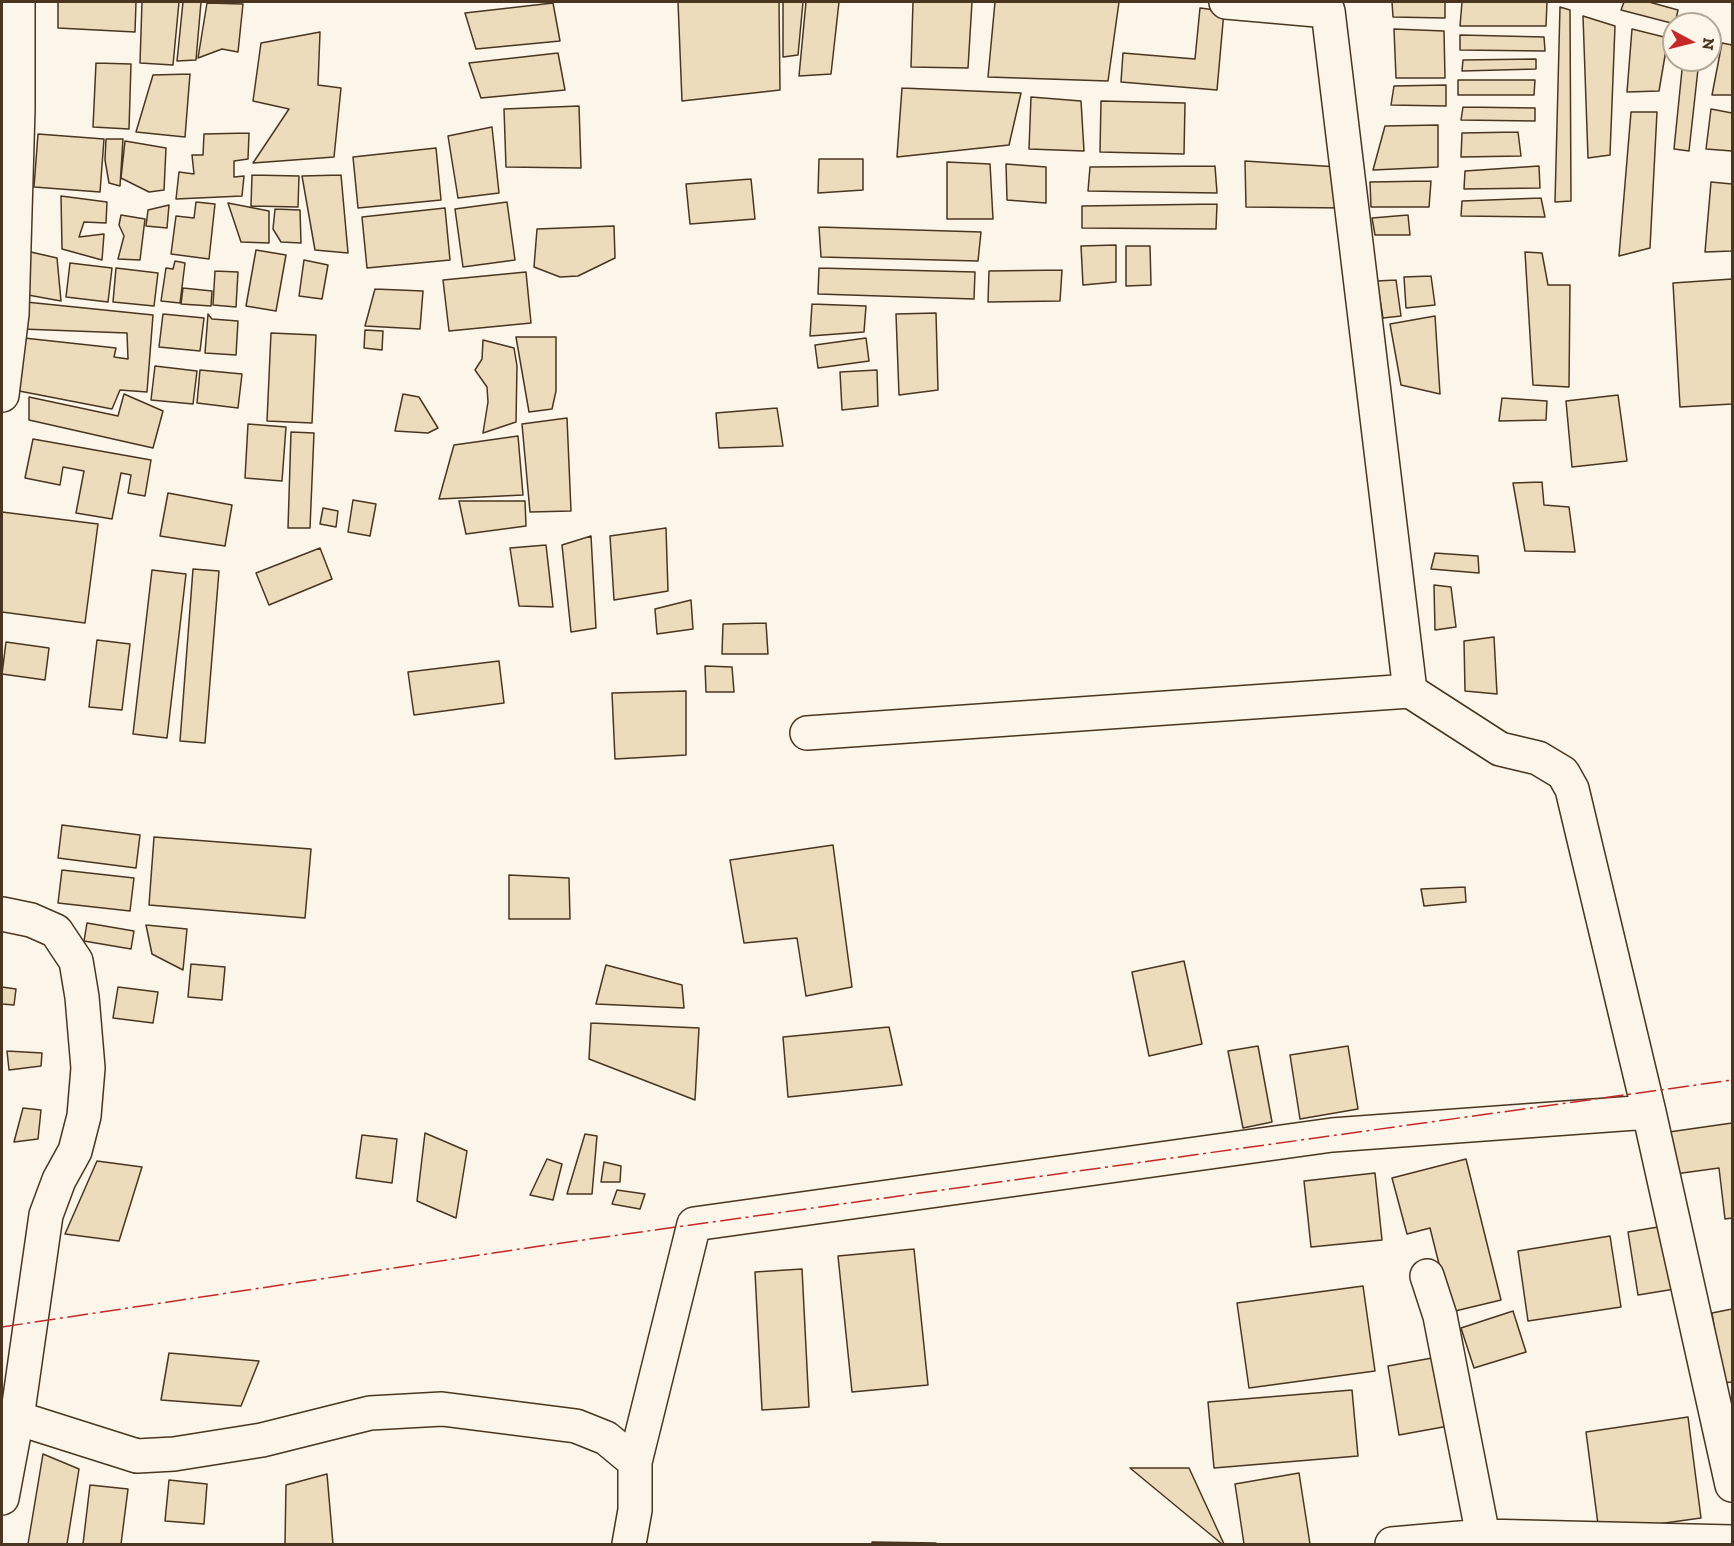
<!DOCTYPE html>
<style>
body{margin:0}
#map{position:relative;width:1734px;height:1546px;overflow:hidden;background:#fbf6e9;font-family:"Zilla Slab",serif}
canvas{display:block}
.frame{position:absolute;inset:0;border:3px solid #4a3520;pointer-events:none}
.north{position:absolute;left:1662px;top:12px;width:60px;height:60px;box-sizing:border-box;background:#fbf6e9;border:2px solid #b4a999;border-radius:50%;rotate:97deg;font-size:16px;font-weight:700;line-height:24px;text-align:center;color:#4a3520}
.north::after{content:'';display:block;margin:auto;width:21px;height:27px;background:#c62828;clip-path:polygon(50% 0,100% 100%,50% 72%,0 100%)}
</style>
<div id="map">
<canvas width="1734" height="1546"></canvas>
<div class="frame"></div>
<div class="north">N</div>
</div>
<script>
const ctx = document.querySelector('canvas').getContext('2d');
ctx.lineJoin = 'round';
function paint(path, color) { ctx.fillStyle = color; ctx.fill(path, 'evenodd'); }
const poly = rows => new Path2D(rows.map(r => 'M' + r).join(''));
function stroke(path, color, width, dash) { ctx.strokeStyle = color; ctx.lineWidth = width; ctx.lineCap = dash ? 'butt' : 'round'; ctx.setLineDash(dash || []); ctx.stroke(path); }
const building = poly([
 [58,2,136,2,135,32,58,28,58,2],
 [142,2,179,2,173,65,140,63,142,2],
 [183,2,201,2,196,60,177,61,183,2],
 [678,2,779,2,780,90,682,101,678,2],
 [783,2,803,2,798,55,783,57,783,2],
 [806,2,839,2,831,74,799,76,806,2],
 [913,2,972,2,968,68,911,67,913,2],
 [995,2,1119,2,1108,81,988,77,995,2],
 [1392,2,1445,2,1445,18,1393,17,1392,2],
 [1462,2,1547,2,1546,26,1460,26,1462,2],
 [1624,2,1649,2,1678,10,1675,24,1621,10,1624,2],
 [207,3,243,4,238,52,222,49,198,58,207,3],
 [553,3,560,41,476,49,465,13,553,3],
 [1560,7,1570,10,1571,201,1555,202,1560,7],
 [1200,8,1224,11,1217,90,1121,82,1123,53,1195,59,1200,8],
 [1583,16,1615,26,1610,155,1588,158,1583,16],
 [1394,29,1444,31,1445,78,1396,78,1394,29],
 [1632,29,1668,38,1659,91,1627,92,1632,29],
 [320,32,318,85,341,88,334,157,253,163,289,109,253,101,261,43,320,32],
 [1460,35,1544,37,1545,51,1460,50,1460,35],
 [1722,43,1732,45,1732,95,1712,95,1722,43],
 [558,53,565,90,481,98,469,63,558,53],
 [1536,59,1536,69,1462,71,1463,60,1536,59],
 [1683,60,1699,60,1689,151,1674,149,1683,60],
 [96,63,131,64,129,129,93,127,96,63],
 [190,74,185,137,136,132,153,75,190,74],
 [1458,80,1535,80,1534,95,1458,95,1458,80],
 [1446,85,1446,106,1391,105,1394,86,1446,85],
 [902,88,1021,93,1009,145,897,157,902,88],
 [1031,97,1081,101,1084,151,1029,149,1031,97],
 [1101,101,1185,103,1184,154,1100,152,1101,101],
 [579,106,581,168,506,167,504,109,579,106],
 [1463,107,1535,108,1535,121,1461,120,1463,107],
 [1711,109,1732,113,1732,151,1706,149,1711,109],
 [1631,112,1657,112,1650,248,1619,256,1631,112],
 [1438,125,1438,167,1373,170,1385,126,1438,125],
 [492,127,499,193,458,198,448,136,492,127],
 [1518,132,1521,156,1461,157,1462,133,1518,132],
 [249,133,248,159,234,161,234,177,244,176,242,196,176,199,179,172,194,174,192,155,203,155,204,134,249,133],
 [38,134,104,139,100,192,34,187,38,134],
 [106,139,123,139,120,186,109,183,105,160,106,139],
 [125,141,166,148,164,190,149,192,121,178,125,141],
 [436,148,441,200,358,208,353,157,436,148],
 [819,159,863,159,863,190,818,193,819,159],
 [1245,161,1338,167,1346,208,1246,207,1245,161],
 [947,162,990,164,993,219,947,219,947,162],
 [1006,164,1046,167,1046,203,1007,200,1006,164],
 [1215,166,1217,193,1088,191,1090,167,1215,166],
 [1539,166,1540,188,1464,189,1465,171,1539,166],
 [252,175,299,176,298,207,251,206,252,175],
 [341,175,348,253,315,250,302,176,341,175],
 [751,179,755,219,690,224,686,184,751,179],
 [1431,181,1429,207,1371,207,1370,182,1431,181],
 [1711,182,1732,184,1732,251,1705,252,1711,182],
 [61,196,107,202,106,223,84,222,79,237,104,234,102,260,62,249,61,196],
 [1541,198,1545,217,1461,216,1462,201,1541,198],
 [196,202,215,204,209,259,171,254,176,216,194,218,196,202],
 [507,202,515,260,463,267,455,209,507,202],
 [228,203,269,211,269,243,241,242,228,203],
 [1217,204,1216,229,1082,228,1082,206,1217,204],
 [169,205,167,228,146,226,148,210,169,205],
 [445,208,450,260,367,268,362,217,445,208],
 [275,209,300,210,301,243,281,242,273,229,275,209],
 [121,215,145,219,140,260,118,259,124,236,119,225,121,215],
 [1408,215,1410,235,1375,235,1372,218,1408,215],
 [614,226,615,258,578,276,560,277,534,267,537,229,614,226],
 [819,227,981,232,978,261,821,257,819,227],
 [1116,245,1116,282,1083,285,1081,246,1116,245],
 [1126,246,1150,246,1151,285,1126,286,1126,246],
 [22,250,57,258,61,301,28,295,22,250],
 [256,250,286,255,276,311,246,306,256,250],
 [1525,252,1542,253,1548,285,1570,285,1569,387,1533,385,1525,252],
 [304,260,328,265,322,299,299,296,304,260],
 [175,261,185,263,180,303,161,301,166,268,173,269,175,261],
 [70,263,112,268,108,302,66,297,70,263],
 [116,268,158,273,154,306,113,302,116,268],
 [819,268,975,272,974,299,818,294,819,268],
 [1062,270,1060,301,988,302,989,271,1062,270],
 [215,271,238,272,236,307,213,305,215,271],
 [526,272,531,323,449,331,443,280,526,272],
 [1431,276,1435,305,1406,308,1404,277,1431,276],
 [1732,279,1732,404,1680,407,1673,283,1732,279],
 [1396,280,1401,316,1383,318,1377,281,1396,280],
 [183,288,212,291,211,306,181,304,183,288],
 [375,289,423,291,420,329,365,326,375,289],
 [26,302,153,315,147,392,120,390,112,409,14,390,24,338,116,348,114,357,128,359,127,333,22,329,26,302],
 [812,304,866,306,864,332,810,336,812,304],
 [936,313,938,390,899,395,896,314,936,313],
 [163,314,204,318,200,351,159,347,163,314],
 [208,314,212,319,238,321,236,355,205,353,208,314],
 [1435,316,1440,394,1401,385,1390,324,1435,316],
 [365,330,383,331,382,350,364,348,365,330],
 [271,333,316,335,312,423,267,421,271,333],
 [516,337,556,337,556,391,552,409,529,412,516,337],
 [866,338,869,361,818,368,815,345,866,338],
 [483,340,514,348,517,366,516,422,483,433,488,402,487,387,475,370,482,359,483,340],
 [155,366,197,371,193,404,151,400,155,366],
 [200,370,242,374,238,408,197,403,200,370],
 [877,370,878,406,842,410,840,372,877,370],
 [124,394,163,411,153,448,29,420,29,397,118,416,124,394],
 [403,394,419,397,438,428,428,433,395,431,403,394],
 [1618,395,1627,461,1572,467,1566,401,1618,395],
 [1502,398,1547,401,1546,420,1499,421,1502,398],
 [777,408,783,446,719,448,716,413,777,408],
 [567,418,571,511,530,512,522,424,567,418],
 [248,424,286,427,282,481,245,478,248,424],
 [291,432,314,433,310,528,288,528,291,432],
 [518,436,523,495,439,499,454,445,518,436],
 [33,439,151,460,145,496,128,493,131,475,121,473,112,519,76,513,84,471,63,467,60,485,25,478,33,439],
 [1542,482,1544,505,1569,507,1575,552,1525,551,1513,483,1542,482],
 [168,493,232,505,225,546,160,536,168,493],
 [353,500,376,504,370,536,348,532,353,500],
 [459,501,525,501,526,526,466,534,459,501],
 [323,508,338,511,336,527,320,524,323,508],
 [2,512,98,524,85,623,2,612,2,512],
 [666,528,668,591,614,600,610,536,666,528],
 [591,536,596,628,571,632,562,545,591,536],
 [546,545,553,607,519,606,510,548,546,545],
 [320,548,332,579,269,605,256,573,320,548],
 [1435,553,1478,556,1479,573,1431,569,1435,553],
 [193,569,219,571,205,743,180,741,193,569],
 [152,570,186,574,167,738,133,734,152,570],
 [1434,585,1451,587,1456,627,1435,630,1434,585],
 [691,600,693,629,657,634,655,609,691,600],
 [766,623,768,654,722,654,723,624,766,623],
 [1494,637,1497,694,1465,691,1464,641,1494,637],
 [97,640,130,644,122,710,89,707,97,640],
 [6,642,49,648,45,680,2,674,6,642],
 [499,661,504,703,414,715,408,672,499,661],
 [705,666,732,667,734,692,706,692,705,666],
 [686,691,686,755,615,759,612,693,686,691],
 [62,825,140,835,136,868,58,858,62,825],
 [154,837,311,849,305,918,149,905,154,837],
 [833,845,852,987,806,996,797,938,744,943,730,860,833,845],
 [62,870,134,878,130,911,58,903,62,870],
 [509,875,569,878,570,919,509,919,509,875],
 [1465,887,1466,902,1424,906,1421,889,1465,887],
 [87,923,134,931,131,949,84,941,87,923],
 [146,925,187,929,183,970,152,954,146,925],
 [1184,961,1202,1044,1149,1056,1132,972,1184,961],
 [191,964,225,967,222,1000,188,997,191,964],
 [606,965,682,985,684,1008,596,1004,606,965],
 [2,987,16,989,14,1005,2,1004,2,987],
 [118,987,158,992,153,1023,113,1018,118,987],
 [591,1023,699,1028,695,1100,589,1059,591,1023],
 [889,1027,902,1085,788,1097,783,1037,889,1027],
 [1258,1046,1272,1122,1243,1128,1228,1051,1258,1046],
 [1348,1046,1358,1109,1300,1119,1290,1055,1348,1046],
 [7,1051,42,1053,41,1066,9,1070,7,1051],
 [23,1108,41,1110,38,1139,14,1142,23,1108],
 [1732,1123,1732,1218,1725,1219,1719,1168,1675,1174,1669,1132,1732,1123],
 [425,1133,467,1151,456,1218,417,1201,425,1133],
 [585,1134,597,1136,592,1194,567,1194,585,1134],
 [362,1135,397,1139,392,1183,356,1178,362,1135],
 [547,1159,562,1164,553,1200,530,1195,547,1159],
 [1466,1159,1501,1300,1451,1312,1430,1228,1407,1234,1392,1178,1466,1159],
 [97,1161,142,1167,119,1241,65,1234,97,1161],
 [604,1162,621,1166,620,1182,601,1182,604,1162],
 [1375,1173,1382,1240,1311,1247,1304,1181,1375,1173],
 [617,1190,645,1194,640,1209,612,1204,617,1190],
 [1664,1226,1675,1289,1638,1295,1628,1232,1664,1226],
 [1610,1236,1621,1307,1528,1321,1518,1251,1610,1236],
 [914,1249,928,1385,852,1392,838,1256,914,1249],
 [802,1269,809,1407,762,1410,755,1272,802,1269],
 [1363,1286,1375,1371,1249,1388,1237,1303,1363,1286],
 [1732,1309,1732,1382,1723,1383,1712,1313,1732,1309],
 [1513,1311,1526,1352,1474,1368,1461,1328,1513,1311],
 [169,1353,259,1361,241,1406,161,1400,169,1353],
 [1443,1356,1454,1425,1399,1435,1388,1366,1443,1356],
 [1352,1390,1358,1456,1214,1468,1208,1402,1352,1390],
 [1688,1417,1701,1518,1599,1532,1586,1432,1688,1417],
 [43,1454,79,1469,67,1544,28,1544,43,1454],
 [1130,1468,1189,1468,1224,1544,1222,1544,1130,1468],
 [1299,1473,1310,1544,1244,1544,1235,1484,1299,1473],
 [327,1474,333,1544,285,1544,286,1485,327,1474],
 [169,1480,207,1484,204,1524,165,1521,169,1480],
 [90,1485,128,1489,121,1544,83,1544,90,1485],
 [872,1542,936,1543,936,1544,872,1544,872,1542]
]);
const minor = poly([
 [1226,2,1328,11,1410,691],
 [2,395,12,314,18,109,18,2],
 [807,733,1410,691,1500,749,1538,758,1563,773,1572,789,1649,1112,1732,1485],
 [2,914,31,920,56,931,76,961,82,997,88,1068,84,1116,75,1151,59,1180,46,1215,17,1418,2,1498],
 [1427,1276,1440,1316,1483,1536],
 [17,1418,137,1456,174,1454,262,1440,370,1413,442,1409,576,1426,606,1438,635,1462,635,1510,629,1544],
 [635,1462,694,1224,1332,1135,1649,1112],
 [1392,1544,1483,1536,1732,1542]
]);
const power = poly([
 [2,1327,540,1246,1732,1080]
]);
paint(building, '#ecdcbc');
stroke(building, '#4a3520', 1.5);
stroke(minor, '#4a3520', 36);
stroke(minor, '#fbf6e9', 33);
stroke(power, '#c62828', 1.5, [21, 4.5, 3, 4.5]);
</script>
